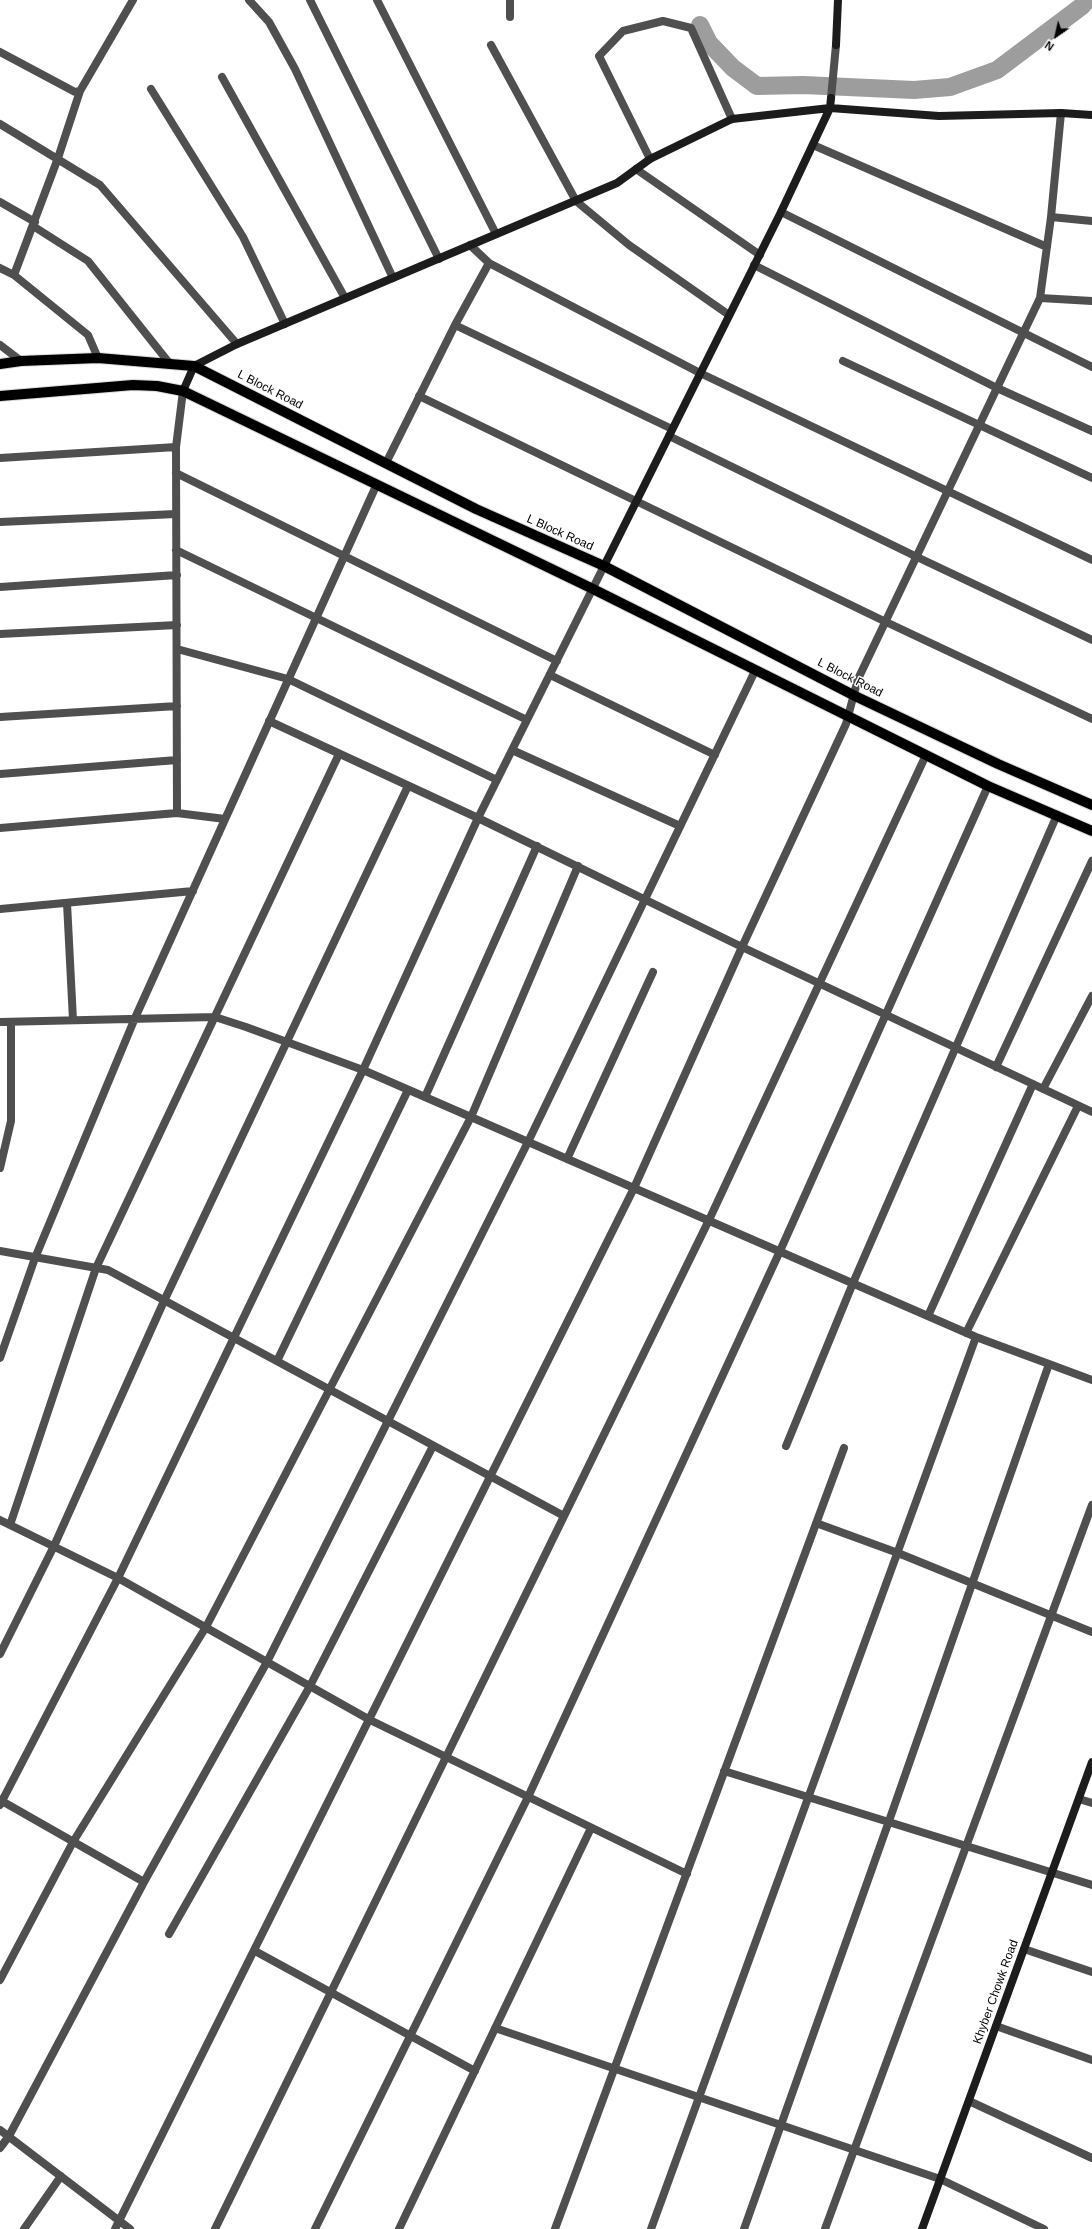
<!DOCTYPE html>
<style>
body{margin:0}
#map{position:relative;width:1092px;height:2229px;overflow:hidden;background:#fff;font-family:Helvetica,sans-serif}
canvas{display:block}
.north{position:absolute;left:1036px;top:16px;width:40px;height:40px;-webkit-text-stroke:3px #fff;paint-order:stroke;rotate:214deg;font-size:11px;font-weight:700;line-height:16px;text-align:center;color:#000}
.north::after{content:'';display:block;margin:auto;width:14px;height:18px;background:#000;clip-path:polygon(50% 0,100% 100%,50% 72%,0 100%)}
</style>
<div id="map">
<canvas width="1092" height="2229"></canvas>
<div class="north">N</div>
</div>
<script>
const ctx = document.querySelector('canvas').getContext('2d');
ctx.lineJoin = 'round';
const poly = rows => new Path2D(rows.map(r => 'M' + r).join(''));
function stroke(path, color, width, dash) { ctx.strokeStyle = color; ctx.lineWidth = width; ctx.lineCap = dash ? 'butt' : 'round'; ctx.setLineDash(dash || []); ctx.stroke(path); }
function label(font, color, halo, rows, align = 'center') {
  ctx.font = font + ' Helvetica,sans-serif'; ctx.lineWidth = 3; ctx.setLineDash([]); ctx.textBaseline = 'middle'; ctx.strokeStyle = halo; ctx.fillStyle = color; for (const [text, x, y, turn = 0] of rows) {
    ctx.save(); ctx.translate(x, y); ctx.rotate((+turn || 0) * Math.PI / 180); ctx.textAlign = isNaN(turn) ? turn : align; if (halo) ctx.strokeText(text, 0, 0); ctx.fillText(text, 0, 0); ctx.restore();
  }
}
const canal = poly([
 [700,25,709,43,733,68,757,86,803,85,914,90,950,87,997,70,1082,6,1087,0]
]);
const street = poly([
 [249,0,269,22,295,69,393,278],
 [310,0,439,259],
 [377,0,496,234],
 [510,17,510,0],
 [491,45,576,201,629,245,729,315],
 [0,52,75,92,80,91,133,0],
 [222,77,345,298],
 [151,89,243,237,285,324],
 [831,98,836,45],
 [0,124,100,185,237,344],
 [813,145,1047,247],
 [650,159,599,56,623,31,663,21,691,28,732,119],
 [636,169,760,255],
 [0,202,35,222],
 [781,212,1092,367],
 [1051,217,1092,221],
 [33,226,88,261,170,364],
 [470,245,489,263,700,373,1092,560],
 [754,265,997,388,1092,431],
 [0,268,14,275,88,335,98,358],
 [14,275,58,158,80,91],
 [1040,298,1092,301],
 [455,325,489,263],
 [0,345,21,361],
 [843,361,1092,478],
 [419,396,886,622,1092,719],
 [669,436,917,557,1092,640],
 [0,458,176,447],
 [386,463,455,325,672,429],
 [176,473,557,661],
 [0,522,176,514],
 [176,550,527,720],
 [0,587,177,575],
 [0,634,177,625],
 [177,649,288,679,497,780],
 [550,675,715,755],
 [0,717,177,706],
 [269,721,478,818,742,947,1092,1112],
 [512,750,680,826],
 [0,774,177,760],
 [177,813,176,447,183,391],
 [0,828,177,813,225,819],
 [67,903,73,1020],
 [0,909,193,891],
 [0,1022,215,1017,246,1027,363,1070,976,1337,1049,1364,889,1821,744,2229],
 [996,1067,1092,861],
 [1043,1089,1092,996],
 [425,1097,537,846],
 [567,1159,653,972],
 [0,1168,11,1121,11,1022],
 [0,1251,108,1270,564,1516],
 [928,1316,1033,1084],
 [966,1333,1078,1106],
 [0,1358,35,1258,135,1018,376,486],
 [277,1361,408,1090],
 [1049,1364,1092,1380],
 [786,1446,853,1283,1057,815],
 [0,1520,118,1578,370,1720,687,1874],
 [816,1523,898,1553,1092,1632],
 [10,1525,96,1268,339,754],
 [0,1654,54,1546,164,1301,408,786],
 [724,1771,1092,1885],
 [1079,1799,1092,1803],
 [0,1800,144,1882],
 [0,1805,118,1578,363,1070,478,818,604,566],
 [169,1934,310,1686,433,1446],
 [1024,1949,1092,1972],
 [255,1951,475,2071],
 [0,1980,73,1842,206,1627,471,1117,578,866],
 [996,2026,1092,2060],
 [495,2028,940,2179,1044,2229],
 [969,2101,1092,2158],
 [0,2130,130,2229],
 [0,2148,9,2136,144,1882,267,1662,528,1142,755,671],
 [24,2229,61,2176],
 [115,2229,634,1188,742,947,846,724,858,679,1040,298,1051,217,1061,113],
 [215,2229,709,1220,926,755],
 [315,2229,528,1797,780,1251,988,786],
 [399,2229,591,1828],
 [555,2229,844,1448],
 [651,2229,976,1337],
 [825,2229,1092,1505]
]);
const secondary = poly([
 [836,45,838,0],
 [183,391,194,366,237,344,617,183,650,159,732,119,830,108,939,116,1061,113,1092,115],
 [604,566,781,212,830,108,831,98],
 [922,2229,1092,1762]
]);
const primary = poly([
 [0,364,21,361,98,358,194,366,476,509,604,566,855,696,998,764,1092,805],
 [0,396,133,385,157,386,183,391,593,589,988,786,1092,831]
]);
const streetNames = [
 ["L Block Road",270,390,27],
 ["L Block Road",560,533,24],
 ["L Block Road",850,678,27],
 ["Khyber Chowk Road",996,1992,-70]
];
stroke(canal, '#9d9d9d', 18);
stroke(primary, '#dbdbdb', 12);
stroke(street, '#4f4f4f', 8);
stroke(secondary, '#1c1c1c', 8);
stroke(primary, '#000', 10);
label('12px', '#000', '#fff', streetNames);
</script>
